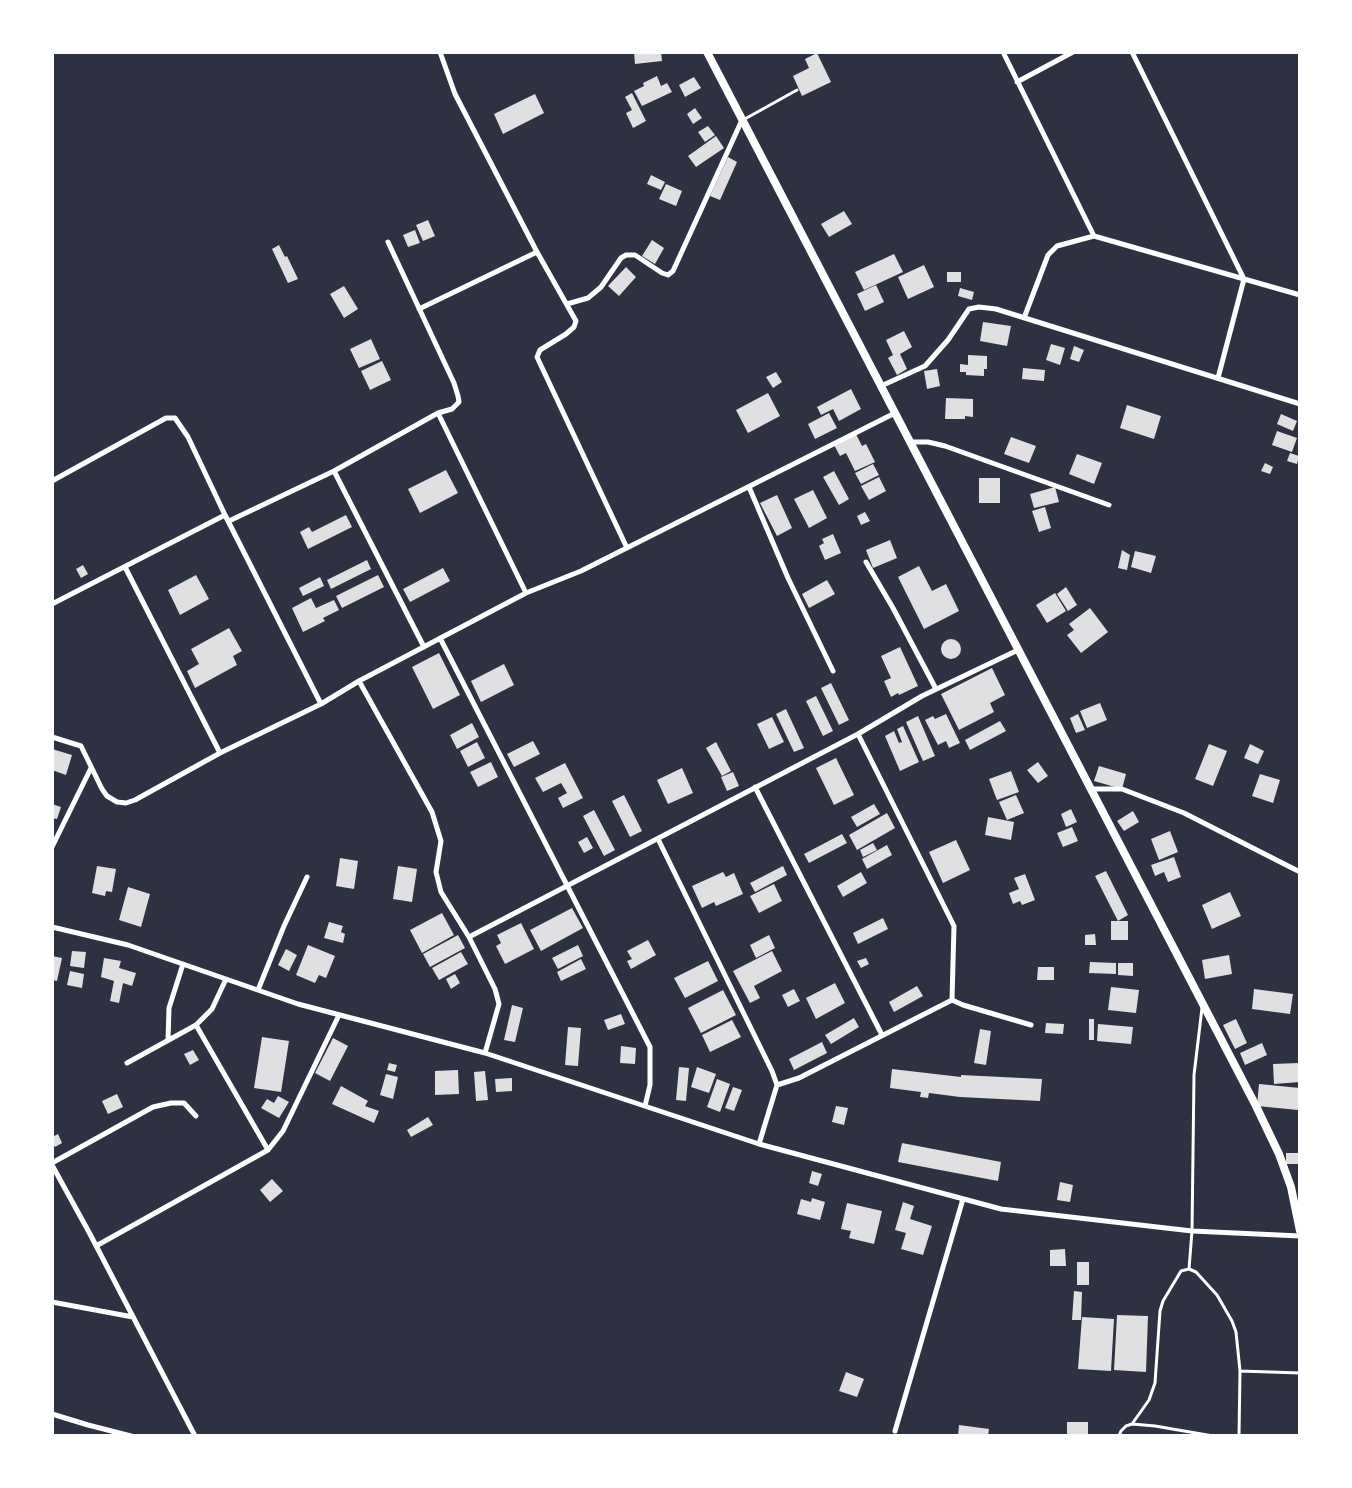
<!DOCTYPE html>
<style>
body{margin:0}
#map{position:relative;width:1352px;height:1488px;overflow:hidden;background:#2d3142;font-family:"Fira Sans",sans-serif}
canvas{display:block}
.frame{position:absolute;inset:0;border:54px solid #fff;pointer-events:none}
</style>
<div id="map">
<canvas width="1352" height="1488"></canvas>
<div class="frame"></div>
</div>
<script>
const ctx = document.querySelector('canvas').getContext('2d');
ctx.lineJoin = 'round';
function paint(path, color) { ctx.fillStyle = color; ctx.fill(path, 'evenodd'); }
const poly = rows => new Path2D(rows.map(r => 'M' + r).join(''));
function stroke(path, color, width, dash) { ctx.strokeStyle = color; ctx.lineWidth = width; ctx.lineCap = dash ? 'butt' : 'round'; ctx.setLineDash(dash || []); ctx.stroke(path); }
const building = poly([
 [634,52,661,52,662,61,635,64],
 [817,53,831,82,802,96,793,76,809,68,805,59],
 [657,76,661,86,667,83,672,92,642,106,634,91,644,86,643,83],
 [694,77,701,88,685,97,679,85],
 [632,93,646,121,633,128,626,113,632,110,625,97],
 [535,94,544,113,503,134,494,114],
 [695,108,702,118,693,124,687,114],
 [708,126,715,135,705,142,698,132],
 [716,136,724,148,696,167,688,156],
 [728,157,737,162,720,200,710,196],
 [651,175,665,182,661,190,647,184],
 [666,184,682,191,676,206,659,199],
 [844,211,852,224,829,237,821,224],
 [428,220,435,236,423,241,416,225],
 [415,230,420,243,408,247,403,235],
 [652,240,664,248,655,264,642,256],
 [279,245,285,257,287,256,298,279,288,283,272,249],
 [894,254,903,272,864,290,855,272],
 [924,265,934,287,908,299,898,277],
 [626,267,636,277,619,296,608,286],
 [947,272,961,272,961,282,947,282],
 [876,285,884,302,865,311,857,294],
 [344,286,358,309,344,318,330,294],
 [960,288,974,292,972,300,958,296],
 [983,322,1011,326,1007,346,980,341],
 [904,331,912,347,900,354,907,369,897,375,888,358,893,355,886,340],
 [371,339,380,359,359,368,350,349],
 [1051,344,1065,348,1060,365,1046,360],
 [1074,346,1084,350,1079,362,1070,359],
 [968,355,987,356,987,369,984,369,984,376,966,375,966,372,960,372,960,364,968,365],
 [382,361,391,380,370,390,361,371],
 [1023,368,1045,370,1044,381,1022,379],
 [937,369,940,386,927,389,924,371],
 [776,372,782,382,773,388,766,377],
 [851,389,861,409,839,421,833,409,821,415,817,407],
 [768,393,780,416,748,433,736,410],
 [946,398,973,399,973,417,965,416,965,419,945,419],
 [1127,405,1161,416,1154,439,1120,428],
 [829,413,837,428,815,439,808,424],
 [1281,414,1297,421,1293,431,1277,424],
 [1277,431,1297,438,1292,452,1272,445],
 [856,434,862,446,866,444,875,462,855,471,846,453,840,456,834,445],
 [1011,437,1036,446,1029,463,1004,454],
 [1290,453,1299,456,1297,464,1287,461],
 [1077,454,1102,463,1094,484,1069,474],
 [1265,463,1273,467,1270,474,1261,471],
 [873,464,879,475,861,484,855,473],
 [446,470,458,493,420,513,408,489],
 [834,471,849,499,839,505,823,477],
 [879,477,886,491,869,500,861,486],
 [979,478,1000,478,1000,503,979,503],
 [1055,487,1059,502,1034,508,1030,494],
 [813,490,827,518,809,528,794,499],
 [777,495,792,528,777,536,760,503],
 [1045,507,1051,528,1039,532,1032,511],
 [865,512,870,521,861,525,857,516],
 [346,515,352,527,308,549,300,532,309,527,312,532],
 [833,534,841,553,825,560,819,546,824,543,822,539],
 [890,540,897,558,873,568,866,550],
 [1122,550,1130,555,1127,570,1118,568],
 [1135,551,1156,556,1151,573,1131,567],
 [367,560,371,569,331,589,327,580],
 [83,565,88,574,81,578,76,569],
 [919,566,932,591,946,584,959,611,924,629,898,577],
 [443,568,450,581,410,602,403,589],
 [196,575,209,599,180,615,168,590],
 [378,575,384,587,342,608,336,596],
 [320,577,324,586,303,596,299,588],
 [827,580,835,594,809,608,802,594],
 [1066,587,1077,605,1068,611,1057,594],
 [1055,593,1066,611,1047,623,1036,605],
 [311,598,316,608,334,600,339,610,323,618,325,621,303,632,292,608],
 [1090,608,1108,632,1081,653,1067,635,1074,630,1069,624],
 [229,628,242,651,233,656,237,665,195,688,187,671,199,664,191,649],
 '941 649a10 10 0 1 1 20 0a10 10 0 1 1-20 0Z',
 [900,647,918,686,899,695,898,693,891,697,884,681,891,678,881,656],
 [439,653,460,695,433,709,412,667],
 [504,664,514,685,481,702,471,681],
 [992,668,1005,695,990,703,994,712,959,730,941,694],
 [831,683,849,720,839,725,821,688],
 [816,696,833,731,823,736,806,701],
 [1100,703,1107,720,1087,728,1080,711],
 [786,709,804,748,794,752,776,714],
 [946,714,960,743,949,748,946,741,938,745,925,720,933,716,935,719],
 [1078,714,1085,730,1076,733,1070,718],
 [918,716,935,756,923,761,906,722],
 [772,717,784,742,769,749,757,724],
 [1000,721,1006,731,970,750,965,740],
 [472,723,479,737,457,749,450,735],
 [903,726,919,762,900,771,885,736,894,731,899,743,902,742,897,729],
 [533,741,540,754,514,767,507,754],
 [477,742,485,758,468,767,460,751],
 [716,742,731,771,722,776,706,748],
 [1209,744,1227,751,1213,786,1195,779],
 [1250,744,1264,751,1258,764,1244,758],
 [52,749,72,755,66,775,52,770],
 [836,758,854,795,834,805,816,768],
 [491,762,498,777,478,787,470,772],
 [1038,762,1048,776,1038,783,1027,770],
 [565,763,583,798,563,808,558,798,567,793,561,783,543,792,535,778],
 [1099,766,1126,774,1122,789,1094,781],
 [682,768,693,793,668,804,657,780],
 [1011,771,1019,792,997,800,989,779],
 [733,772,739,786,727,791,721,777],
 [1260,774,1280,780,1273,803,1252,796],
 [624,795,642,831,630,837,612,801],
 [1016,795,1024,813,1007,820,999,802],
 [52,804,61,807,57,819,52,818],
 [874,804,880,814,857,827,851,817],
 [1071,809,1077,822,1066,827,1061,814],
 [594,810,615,850,604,856,583,816],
 [1133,811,1139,822,1124,831,1117,821],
 [887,813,895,828,857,850,849,835],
 [988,817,1014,822,1011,840,985,835],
 [1072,827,1078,841,1063,847,1057,833],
 [1170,831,1178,852,1159,860,1151,839],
 [842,834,847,843,809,863,804,854],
 [587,837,593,848,584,853,578,842],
 [956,840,970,870,943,883,929,852],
 [873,843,877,850,863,857,860,850],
 [887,845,892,855,867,869,862,859],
 [1174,857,1181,877,1168,882,1164,872,1155,876,1151,865],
 [340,858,358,861,354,889,336,886],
 [97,866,116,869,112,892,106,891,105,896,92,893],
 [398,866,417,869,412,902,393,899],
 [783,866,787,875,755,892,750,883],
 [1106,871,1128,915,1118,921,1095,876],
 [723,872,726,877,734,873,743,894,716,906,714,902,702,908,692,886],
 [861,872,867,883,843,897,837,886],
 [1025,874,1035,900,1022,905,1020,901,1013,904,1009,893,1019,889,1014,878],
 [774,884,782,901,759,913,750,896],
 [128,887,150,894,141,927,119,920],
 [1230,892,1241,916,1212,929,1202,905],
 [572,908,583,928,541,951,530,930],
 [442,913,454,935,422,953,410,930],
 [883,918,888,929,858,944,853,933],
 [1111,921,1128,921,1128,940,1111,940],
 [329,922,343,926,341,932,345,934,343,943,324,938],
 [521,923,534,949,505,964,496,946,501,943,497,935],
 [1095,934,1096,945,1085,945,1085,935],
 [458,935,465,948,430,967,423,954],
 [769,935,775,948,756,958,750,945],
 [648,940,656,955,631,969,627,961,632,959,627,951],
 [308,945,335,956,326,978,319,975,315,983,296,975],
 [578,945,583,956,558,969,552,958],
 [286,949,297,955,289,971,278,965],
 [72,951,86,952,84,968,70,966],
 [772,951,782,971,754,986,760,998,750,1003,733,971],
 [461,952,468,964,439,980,432,968],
 [1229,955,1232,974,1205,979,1202,960],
 [52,956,62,958,57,981,52,980],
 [104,958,121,961,119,968,136,973,132,986,123,983,119,1003,110,1001,114,981,101,977],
 [866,958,869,964,861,968,857,961],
 [581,959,586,969,561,981,557,972],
 [708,961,718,981,685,998,674,978],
 [1090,962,1116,963,1116,974,1089,973],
 [1118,963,1133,963,1133,976,1118,975],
 [1038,967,1054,967,1054,980,1037,980],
 [70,971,84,974,82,988,67,985],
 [455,974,460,983,451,989,446,979],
 [835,983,845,1003,816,1019,806,998],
 [917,986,923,996,894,1012,889,1002],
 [1111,987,1139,990,1136,1013,1108,1010],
 [794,989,800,1001,788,1007,782,995],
 [1254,989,1293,994,1290,1014,1252,1009],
 [723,990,736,1015,701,1033,688,1008],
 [512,1005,523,1008,515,1042,504,1040],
 [621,1014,625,1024,608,1030,604,1020],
 [854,1018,859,1027,831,1044,825,1035],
 [1089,1019,1094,1019,1094,1040,1089,1040],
 [1236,1019,1247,1043,1235,1049,1223,1025],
 [732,1020,741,1037,710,1052,702,1035],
 [1046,1023,1064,1024,1063,1034,1045,1033],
 [1098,1024,1133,1027,1131,1044,1097,1041],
 [568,1027,581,1028,578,1066,565,1065],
 [980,1029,991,1031,986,1065,974,1063],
 [262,1037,289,1041,281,1092,254,1088],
 [333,1038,348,1046,330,1081,315,1073],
 [822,1042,827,1053,794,1070,789,1059],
 [1262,1043,1267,1055,1245,1065,1240,1053],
 [621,1046,636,1048,635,1064,620,1063],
 [193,1050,199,1060,190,1065,184,1054],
 [389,1063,397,1065,395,1072,387,1070],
 [1298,1063,1300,1082,1274,1084,1273,1064],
 [679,1067,689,1068,686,1101,676,1100],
 [697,1067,716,1074,709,1093,691,1087],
 [892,1069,961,1077,961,1075,1042,1079,1040,1101,960,1097,929,1093,928,1098,920,1097,921,1092,890,1088],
 [458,1070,459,1094,435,1095,435,1071],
 [485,1071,488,1100,476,1101,474,1072],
 [386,1074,398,1077,393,1099,380,1095],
 [512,1078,512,1091,496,1092,495,1079],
 [717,1079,730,1084,720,1112,707,1107],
 [1259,1084,1300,1088,1298,1110,1257,1106],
 [341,1086,368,1101,365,1106,379,1111,374,1123,332,1104],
 [733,1087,742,1090,734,1111,725,1108],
 [117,1094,123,1107,108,1114,102,1101],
 [278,1096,289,1102,279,1118,261,1108,267,1099,274,1103],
 [836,1106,848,1108,844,1125,832,1122],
 [428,1117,433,1125,411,1137,407,1130],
 [58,1134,62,1143,55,1147,52,1142,52,1137],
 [902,1143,1001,1162,998,1181,898,1162],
 [1286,1153,1300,1153,1300,1164,1286,1164],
 [812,1171,822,1174,818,1186,809,1183],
 [272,1179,283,1191,270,1202,260,1190],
 [1060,1182,1073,1185,1070,1202,1057,1200],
 [812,1198,825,1202,820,1220,797,1214,801,1199,811,1202],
 [903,1202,914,1206,910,1219,932,1226,923,1255,901,1249,906,1233,895,1230],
 [847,1203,882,1211,874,1244,849,1238,851,1231,841,1229],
 [1065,1249,1066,1266,1050,1266,1050,1250],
 [1077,1262,1089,1262,1089,1285,1077,1285],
 [1074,1291,1082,1292,1081,1320,1072,1320],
 [1117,1315,1148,1316,1146,1372,1114,1370],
 [1082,1317,1114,1319,1111,1371,1078,1369],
 [846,1372,864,1379,857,1397,839,1391],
 [1067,1422,1088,1422,1088,1436,1067,1436],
 [959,1425,989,1429,988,1436,958,1436]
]);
const service = poly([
 [743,120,797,90],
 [1189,1269,1192,1231,1194,1075,1202,1008],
 [1240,1371,1300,1373],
 [1132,1424,1149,1400,1155,1383,1160,1311,1163,1301,1181,1271,1189,1269,1196,1272,1217,1295,1232,1321,1236,1332,1240,1371,1239,1436],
 [1119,1436,1121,1431,1126,1426,1132,1424,1155,1426,1213,1436]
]);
const minor = poly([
 [1003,52,1094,236],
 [1132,52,1244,279,1218,378],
 [1017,82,1073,52],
 [537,252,576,321,574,327,566,334,540,350,537,357,627,548],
 [567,304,588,298,594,293,601,287,621,258,626,255,635,255,662,273,668,275,673,271,742,120],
 [419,309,537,252,455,94,440,52],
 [1024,318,1048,255,1057,246,1094,236,1300,295],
 [881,386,925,366,948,340,969,309,979,307,996,309,1300,404],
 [438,413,526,593],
 [910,442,928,442,945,446,1109,505],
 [334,471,424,647],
 [52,481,166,418,175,418,188,437,225,515,321,704],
 [749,487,788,578,833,671],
 [229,521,334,471,438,413,452,409,459,402,458,396,454,383,388,242],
 [866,562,893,608,936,689],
 [125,567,220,753],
 [52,604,225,515],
 [440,638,650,1047,650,1085,645,1106],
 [359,681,432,812,441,841,436,872,441,892,469,937,495,989,499,1004,485,1053],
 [858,734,954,926,952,1000],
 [52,737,81,746,102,789,107,796,117,802,126,803,135,800,220,753,321,704,359,681,526,593,581,571,895,413],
 [755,787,882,1035],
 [1091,789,1122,789,1184,813,1300,872],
 [658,839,772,1071,777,1085,759,1144],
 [52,847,91,768],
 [52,927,128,945,298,1004,485,1053,759,1144,1001,1209,1192,1231,1300,1236],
 [469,937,858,734,922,696,1018,650],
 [258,990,284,926,307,877],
 [952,1000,963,1005,1031,1025],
 [196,1025,268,1150],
 [168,1040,169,1008,183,964],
 [127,1063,196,1025,212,1009,226,979],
 [777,1085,799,1078,952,1000],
 [52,1163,153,1107,171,1103,184,1103,196,1116],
 [52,1165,90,1234,195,1436],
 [96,1246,268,1150,283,1131,339,1015],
 [52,1302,133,1317],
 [52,1414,88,1425,131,1436],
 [895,1431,963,1199]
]);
const tertiary = poly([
 [707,52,1256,1106,1279,1154,1291,1187,1300,1231]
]);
paint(building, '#e0e0e3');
stroke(service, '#fff', 3);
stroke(minor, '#fff', 5);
stroke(tertiary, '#fff', 8);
</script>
